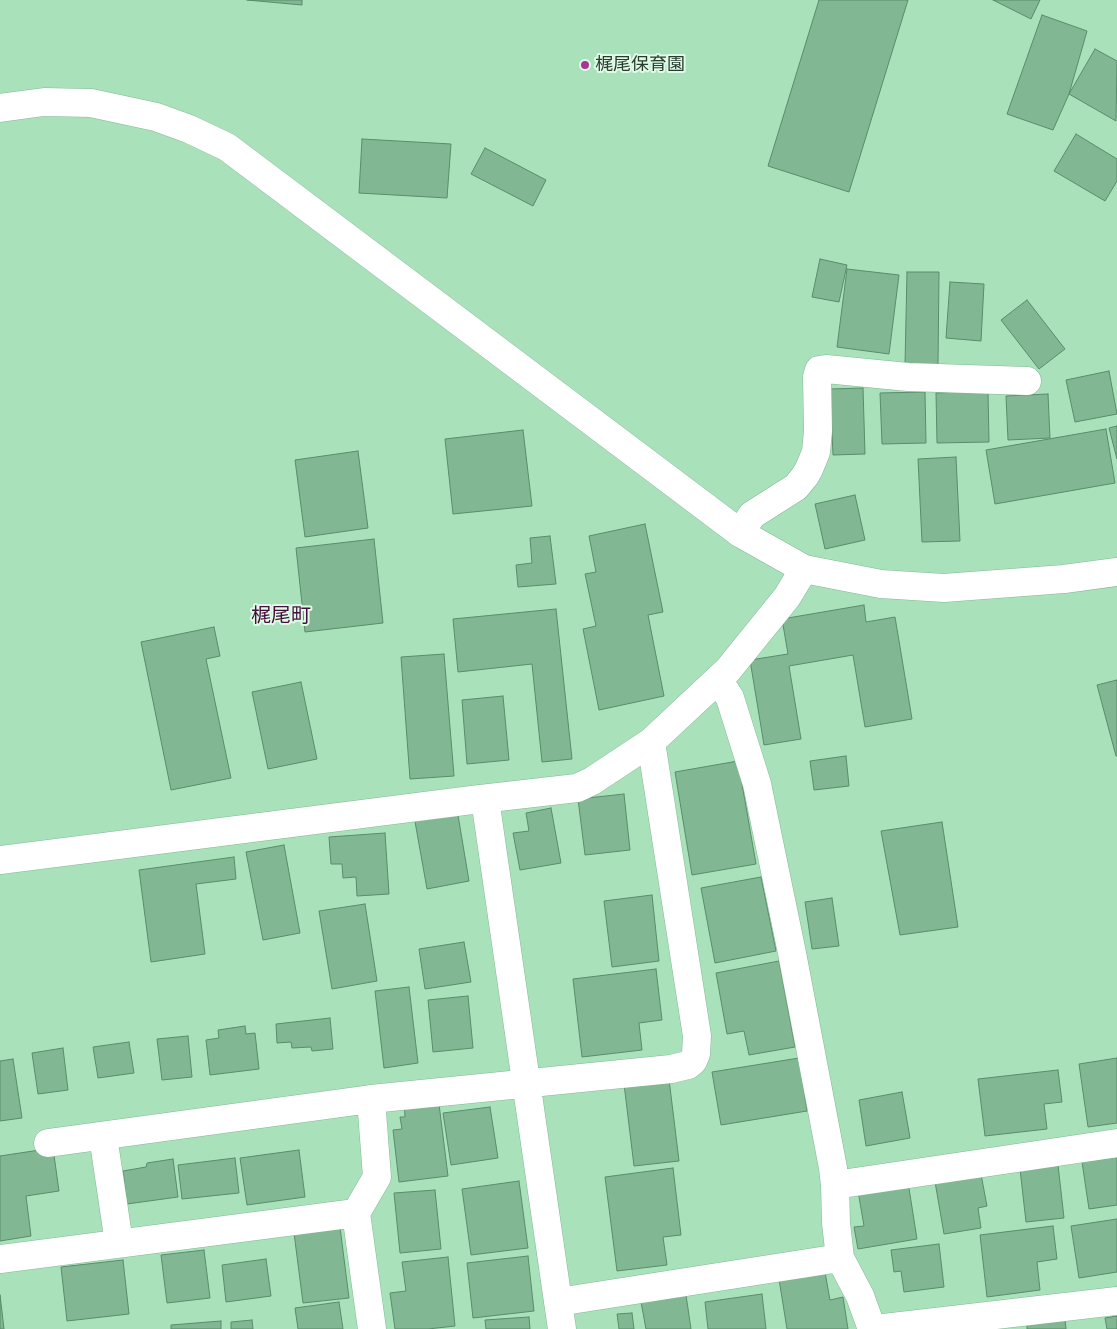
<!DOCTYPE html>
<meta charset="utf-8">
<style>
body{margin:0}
canvas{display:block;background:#a9e1bb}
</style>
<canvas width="1117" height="1329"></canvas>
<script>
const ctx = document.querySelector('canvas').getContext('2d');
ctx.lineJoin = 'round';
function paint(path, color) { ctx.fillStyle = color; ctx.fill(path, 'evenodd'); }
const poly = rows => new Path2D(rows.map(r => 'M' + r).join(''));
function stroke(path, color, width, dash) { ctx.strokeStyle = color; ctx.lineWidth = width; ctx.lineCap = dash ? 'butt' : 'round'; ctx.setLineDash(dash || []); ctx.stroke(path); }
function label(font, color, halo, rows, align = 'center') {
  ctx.font = font + ' "Space Grotesk","Noto Sans JP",sans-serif'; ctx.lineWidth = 4; ctx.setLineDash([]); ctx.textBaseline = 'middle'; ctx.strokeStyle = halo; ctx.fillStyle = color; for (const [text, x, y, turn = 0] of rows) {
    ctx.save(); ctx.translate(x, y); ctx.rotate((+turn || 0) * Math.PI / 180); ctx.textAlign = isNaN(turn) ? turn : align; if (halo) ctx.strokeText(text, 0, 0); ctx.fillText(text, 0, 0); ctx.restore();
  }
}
const building = poly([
 [247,0,302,0,302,5,247,0],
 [819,0,908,0,849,192,768,166,819,0],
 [993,0,1040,0,1031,19,993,0],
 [1042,15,1087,31,1069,94,1053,130,1007,114,1042,15],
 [1095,49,1117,61,1116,121,1069,94,1095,49],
 [1076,134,1117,159,1117,181,1105,201,1054,171,1076,134],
 [362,139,451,144,447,198,359,193,362,139],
 [485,148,546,180,533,206,471,174,485,148],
 [820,259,847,265,839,302,812,297,820,259],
 [847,269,899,275,889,354,837,347,847,269],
 [907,272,939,272,938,365,905,364,907,272],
 [950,282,984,284,981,341,946,338,950,282],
 [1027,300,1065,349,1039,369,1001,320,1027,300],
 [1109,371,1117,414,1075,422,1066,380,1109,371],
 [863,388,865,454,833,455,830,389,863,388],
 [988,391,989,442,937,443,936,393,988,391],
 [925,392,926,443,882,444,880,393,925,392],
 [1048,394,1050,438,1008,440,1006,396,1048,394],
 [1117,426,1117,459,1109,428,1117,426],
 [1106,429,1115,483,995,504,986,450,1106,429],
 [523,430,532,506,453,514,445,439,523,430],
 [358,451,368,528,305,537,295,460,358,451],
 [956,457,960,541,922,542,918,459,956,457],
 [855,495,865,540,825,549,815,504,855,495],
 [645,524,663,612,648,615,664,696,599,710,583,629,596,626,585,574,596,572,589,536,645,524],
 [550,536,556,584,518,587,516,565,532,563,530,538,550,536],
 [374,539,383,623,305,632,296,548,374,539],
 [864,605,866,622,895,617,912,719,865,727,853,655,789,666,801,739,764,745,750,660,788,654,782,619,864,605],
 [556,609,572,759,542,762,532,664,458,672,453,619,556,609],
 [214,627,220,656,206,659,231,778,171,790,141,642,214,627],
 [444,654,454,776,410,779,401,657,444,654],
 [1117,680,1117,756,1116,756,1097,685,1117,680],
 [301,682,317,759,268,769,252,692,301,682],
 [503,696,509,760,467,764,462,700,503,696],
 [846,756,849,786,814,790,810,761,846,756],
 [738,761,756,864,692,875,675,772,738,761],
 [624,794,630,850,585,855,578,799,624,794],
 [551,808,561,863,520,870,513,833,529,831,526,813,551,808],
 [457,809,469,881,427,889,414,816,457,809],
 [942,822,958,927,900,935,881,831,942,822],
 [385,833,389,894,357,896,356,877,343,878,342,864,331,864,329,837,385,833],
 [284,845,300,933,263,940,246,852,284,845],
 [234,857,236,879,196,884,205,954,151,962,139,870,234,857],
 [761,877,776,951,715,963,701,888,761,877],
 [652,895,659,961,612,967,604,901,652,895],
 [832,898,839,946,812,949,805,902,832,898],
 [365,904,377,981,332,989,319,911,365,904],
 [464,942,471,982,425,989,419,949,464,942],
 [779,961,795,1047,749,1055,744,1031,727,1034,716,973,779,961],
 [656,969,662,1020,639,1023,642,1050,582,1057,573,979,656,969],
 [409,987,418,1063,384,1068,375,991,409,987],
 [468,996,473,1048,433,1052,428,1000,468,996],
 [330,1018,333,1049,312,1051,311,1047,292,1048,291,1042,277,1043,276,1024,330,1018],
 [245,1026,246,1034,255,1033,259,1069,210,1075,206,1040,219,1038,218,1030,245,1026],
 [188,1036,192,1077,162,1080,157,1039,188,1036],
 [129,1042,134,1073,98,1078,93,1047,129,1042],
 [63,1048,68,1090,38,1094,32,1053,63,1048],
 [799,1058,807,1111,721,1125,712,1072,799,1058],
 [1117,1058,1117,1123,1088,1127,1079,1064,1117,1058],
 [13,1059,22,1118,0,1121,0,1061,13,1059],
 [1058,1070,1062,1102,1044,1104,1047,1129,985,1136,978,1079,1058,1070],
 [669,1079,679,1161,634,1166,624,1084,669,1079],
 [902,1092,910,1138,866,1146,859,1100,902,1092],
 [438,1096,448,1176,399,1182,393,1130,402,1129,400,1117,405,1117,404,1101,438,1096],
 [490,1107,498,1158,451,1165,443,1113,490,1107],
 [53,1148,59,1191,26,1196,31,1236,0,1241,0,1156,53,1148],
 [299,1150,305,1197,247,1205,240,1158,299,1150],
 [1117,1157,1117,1205,1089,1209,1082,1162,1117,1157],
 [235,1158,239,1193,182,1199,178,1165,235,1158],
 [173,1159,178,1197,127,1204,123,1171,146,1167,147,1163,173,1159],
 [1058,1165,1064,1218,1026,1222,1020,1169,1058,1165],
 [673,1168,681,1235,663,1237,667,1265,617,1271,605,1177,673,1168],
 [980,1169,987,1206,978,1208,981,1228,944,1234,934,1176,980,1169],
 [519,1181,528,1248,471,1255,462,1189,519,1181],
 [908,1182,917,1239,858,1249,854,1227,864,1226,858,1191,908,1182],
 [435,1190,441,1249,400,1253,394,1193,435,1190],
 [1117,1219,1117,1272,1079,1278,1071,1226,1117,1219],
 [1053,1226,1057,1259,1037,1262,1040,1290,987,1297,980,1235,1053,1226],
 [340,1227,349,1298,303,1303,294,1233,340,1227],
 [939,1244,944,1287,904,1292,901,1271,894,1272,891,1250,939,1244],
 [204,1250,210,1298,167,1303,161,1255,204,1250],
 [528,1256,534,1311,473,1318,467,1263,528,1256],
 [448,1257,455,1326,428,1329,395,1329,390,1293,406,1291,402,1262,448,1257],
 [266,1259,271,1296,226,1302,222,1265,266,1259],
 [123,1260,129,1314,67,1321,61,1267,123,1260],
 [825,1272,830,1300,843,1297,848,1329,787,1329,779,1279,825,1272],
 [762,1294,766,1329,708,1329,705,1302,762,1294],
 [0,1295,4,1329,0,1329,0,1295],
 [686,1295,691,1329,646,1329,641,1302,686,1295],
 [339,1302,343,1329,298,1329,295,1308,339,1302],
 [632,1313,634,1329,619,1329,617,1314,632,1313],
 [1117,1316,1117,1329,1107,1329,1105,1318,1117,1316],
 [529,1317,530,1329,486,1329,485,1320,529,1317],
 [1065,1319,1066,1329,1027,1329,1027,1325,1065,1319],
 [252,1320,253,1329,231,1329,231,1322,252,1320],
 [221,1321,221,1329,171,1329,171,1325,221,1321]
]);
const street = poly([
 [740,533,752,515,796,487,805,476,809,469,816,452,818,431,817,377,819,370,826,369,908,377,1027,381],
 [718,679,730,698,757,784,792,953,833,1168,835,1185,836,1223,840,1258,860,1296,872,1329],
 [485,799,562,1329],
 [0,860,472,800,577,788,592,781,651,742,728,670,787,597,804,569],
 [103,1136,119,1243],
 [48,1143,371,1099],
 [835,1185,1117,1143],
 [0,1259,356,1213],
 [558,1302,840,1258],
 [372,1329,356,1213,377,1177,371,1099,671,1069,688,1065,693,1061,696,1054,697,1036,651,742],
 [875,1329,1117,1301]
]);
const secondary = poly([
 [0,108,44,102,91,103,156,117,189,129,227,147,740,533,804,569,881,584,944,588,1064,579,1117,572]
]);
const markers = [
 [585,65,5,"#a63794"]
];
const poiNames = [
 ["梶尾保育園",595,65]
];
const quarterNames = [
 ["梶尾町",281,617]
];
paint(building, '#81b893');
stroke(building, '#588d6a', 1);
stroke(street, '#83b995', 29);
stroke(secondary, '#83b995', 29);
stroke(street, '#fff', 28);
stroke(secondary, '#fff', 28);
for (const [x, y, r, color] of markers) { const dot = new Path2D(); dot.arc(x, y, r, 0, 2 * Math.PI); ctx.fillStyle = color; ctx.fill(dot); stroke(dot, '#dffae7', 2); }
label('18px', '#273d2e', '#dffae7', poiNames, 'left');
label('20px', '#450f3c', '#dffae7', quarterNames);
</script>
